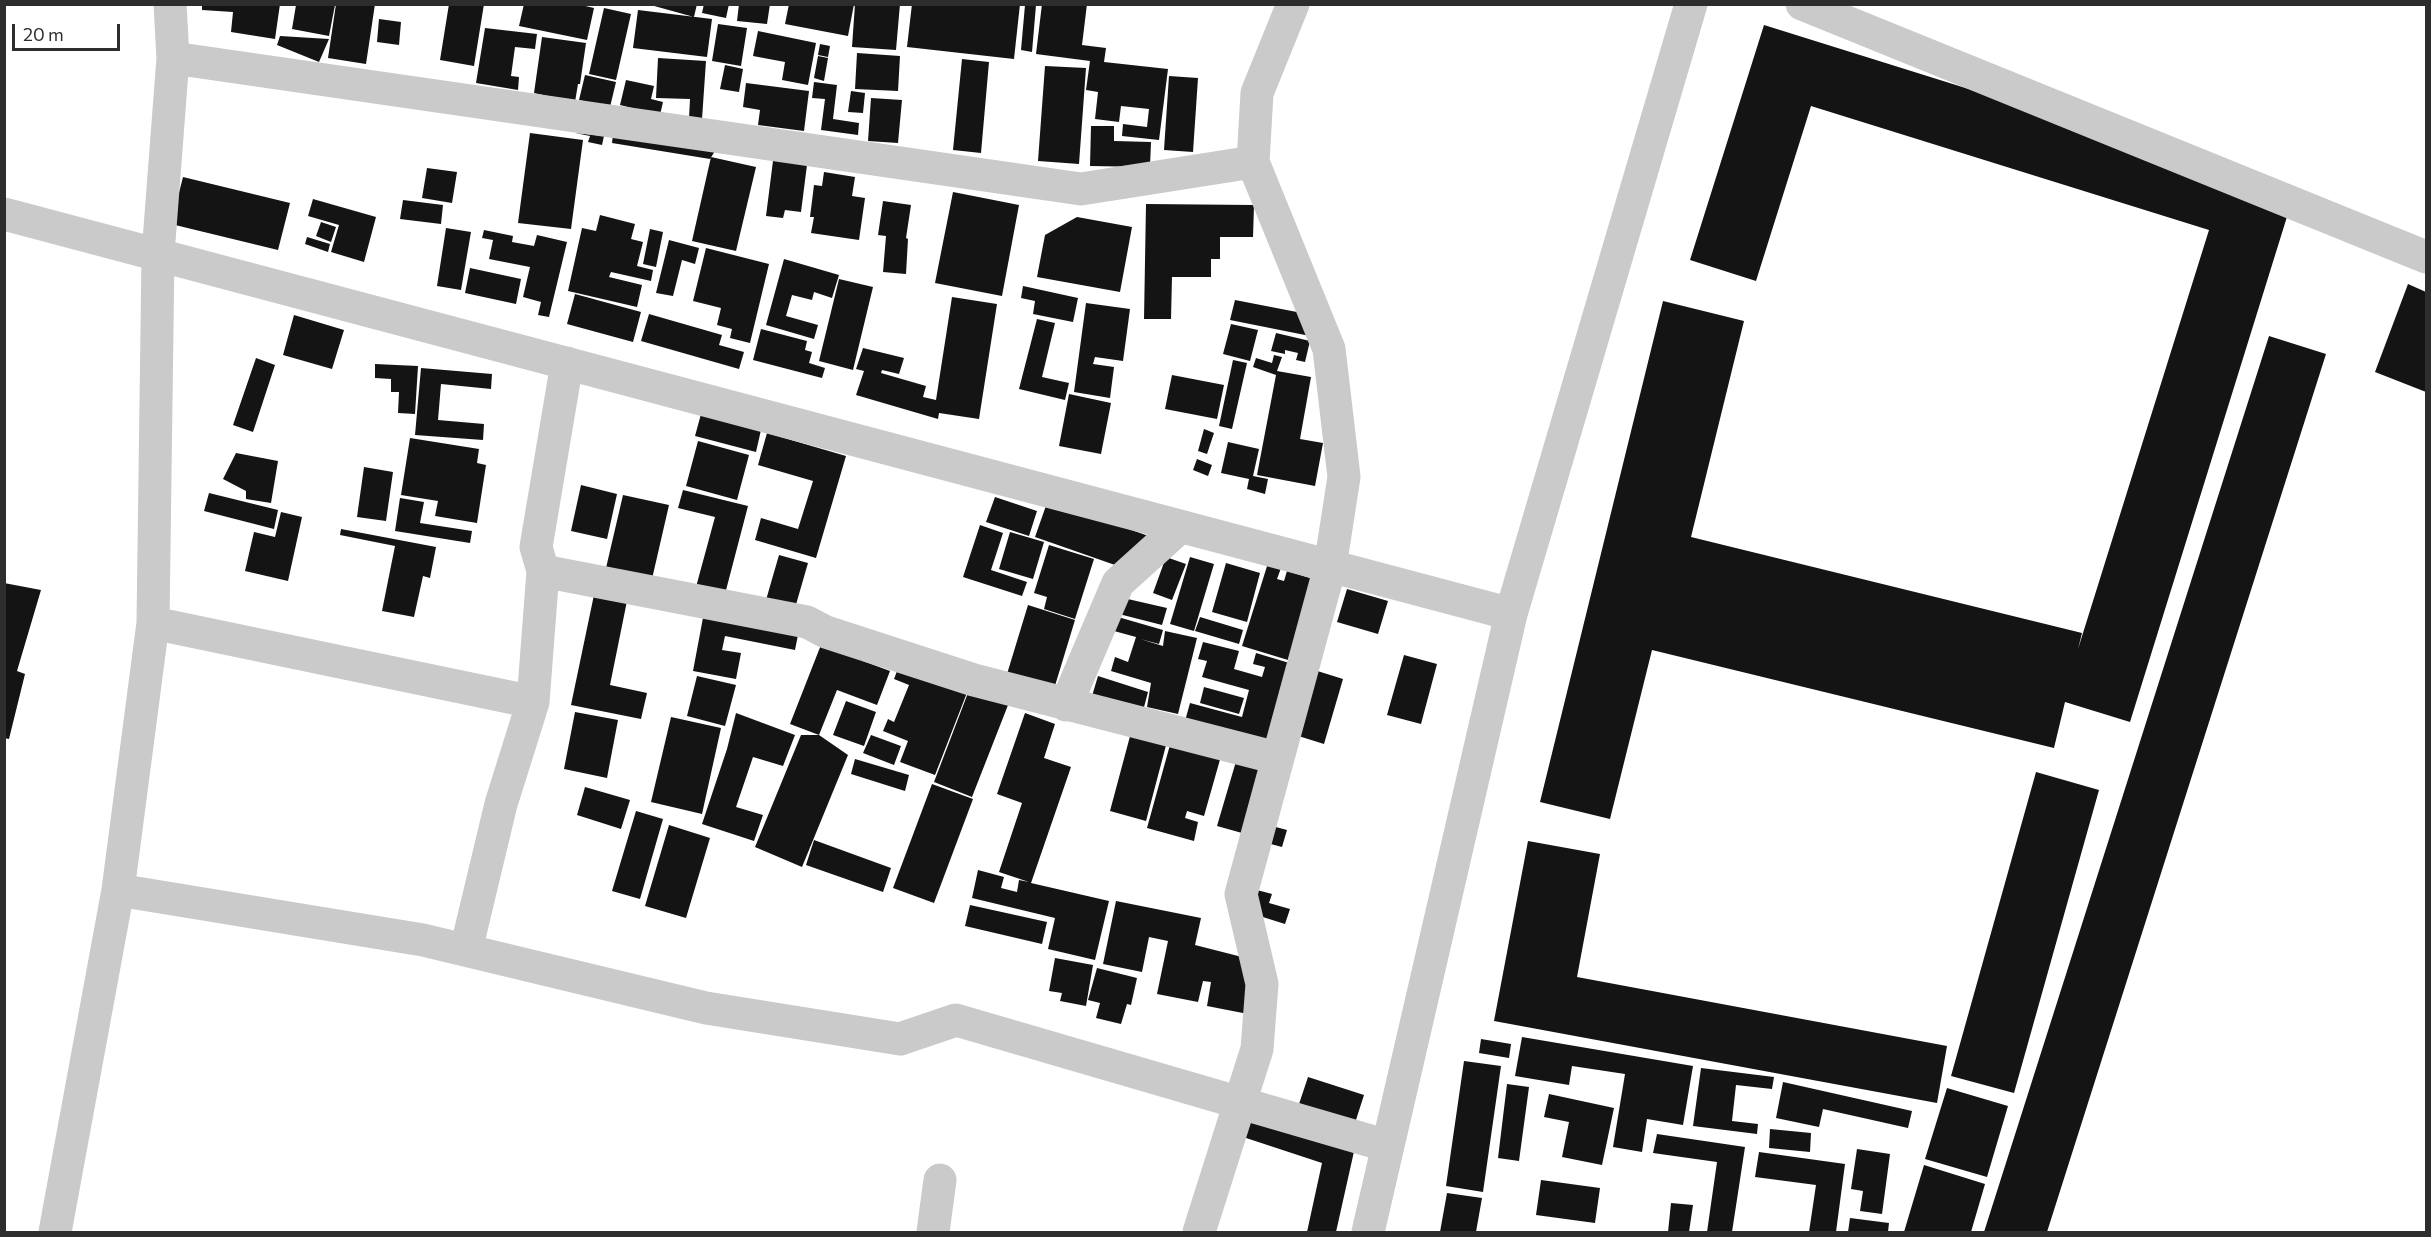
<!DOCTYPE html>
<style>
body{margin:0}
#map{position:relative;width:2431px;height:1237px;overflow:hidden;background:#fff;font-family:Commissioner,sans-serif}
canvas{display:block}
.frame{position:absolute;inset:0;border:6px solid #2d2d2d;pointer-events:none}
.scale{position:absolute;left:12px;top:24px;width:108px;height:27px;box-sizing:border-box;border:3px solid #2d2d2d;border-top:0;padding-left:8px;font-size:18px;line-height:21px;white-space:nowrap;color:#2d2d2d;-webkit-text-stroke:4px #fff;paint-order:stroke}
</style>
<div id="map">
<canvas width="2431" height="1237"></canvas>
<div class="frame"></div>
<div class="scale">20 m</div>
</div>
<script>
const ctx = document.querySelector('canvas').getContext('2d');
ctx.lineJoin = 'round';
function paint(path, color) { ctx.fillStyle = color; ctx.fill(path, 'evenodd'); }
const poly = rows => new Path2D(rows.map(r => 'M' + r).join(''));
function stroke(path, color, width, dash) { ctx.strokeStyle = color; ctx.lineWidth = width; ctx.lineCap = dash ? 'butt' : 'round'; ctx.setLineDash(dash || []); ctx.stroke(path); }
const building = poly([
 [202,4,280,4,275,39,231,32,233,12,202,10],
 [336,4,375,4,366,64,328,58],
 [449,4,484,4,474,66,440,60],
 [524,4,577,4,594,8,587,40,519,26],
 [647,4,697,4,694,17],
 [704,4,729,4,726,18,702,13],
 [739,4,770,4,767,24,737,21],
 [789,4,854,4,848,36,785,24],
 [855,4,900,4,896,50,852,47],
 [912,4,1020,4,1014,59,907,47],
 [1042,4,1087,4,1082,45,1106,48,1104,62,1168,69,1159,140,1122,136,1123,124,1147,127,1149,109,1121,106,1119,122,1095,119,1098,92,1086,90,1090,61,1036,54],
 [296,5,335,5,329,36,292,29],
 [1025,5,1036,5,1032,52,1021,50],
 [604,8,631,14,616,80,589,74],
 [638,10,712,19,707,57,633,48],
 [379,19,401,22,399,45,377,42],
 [718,24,747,28,741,66,712,61],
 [1764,25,2295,191,2130,722,2065,702,2054,748,1652,650,1610,819,1540,802,1663,301,1744,321,1691,537,2082,633,2078,649,2209,230,1811,106,1756,281,1690,260],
 [485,28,537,34,535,49,515,47,511,76,519,77,518,90,476,83],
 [758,31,816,43,808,85,782,80,785,62,753,56],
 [280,36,329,39,319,62,277,45],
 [542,37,586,43,580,84,578,84,575,102,534,93],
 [820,44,830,46,828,57,818,55],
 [857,53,900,56,898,91,855,89],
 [818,56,828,58,824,81,814,78],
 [658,58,706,61,702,119,689,118,690,99,656,98],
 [962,59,989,62,981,153,953,150],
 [725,65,743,69,739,92,720,89],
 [1045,66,1086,68,1079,164,1038,161],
 [585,75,616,82,610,107,579,100],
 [1169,76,1198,78,1193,152,1164,150],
 [626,80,654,86,651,99,663,102,660,115,620,105],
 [814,82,837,85,833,119,859,123,858,135,821,130,825,99,812,98],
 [746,83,809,91,804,131,758,125,760,110,743,107],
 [851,91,865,93,863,113,848,112],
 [871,98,902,100,898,143,868,141],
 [614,125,715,151,710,159,612,143],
 [1091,126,1114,126,1114,141,1151,142,1150,167,1090,166],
 [530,133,583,140,571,229,518,223],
 [575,133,604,136,602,145,588,142,590,136],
 [774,153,808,157,801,212,785,210,783,218,766,216],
 [711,157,756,167,736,251,692,241],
 [427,168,457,172,452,203,422,198],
 [824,172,855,177,852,196,865,198,859,240,811,233,814,217,810,217,814,185,822,186],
 [183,177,290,203,278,250,171,224],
 [953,192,1019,205,1002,296,935,283],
 [313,199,376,217,364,262,331,252,339,225,308,216],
 [403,200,443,205,441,224,400,219],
 [883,201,911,205,906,238,908,239,906,274,883,272,886,236,878,235],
 [1146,204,1254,205,1253,237,1220,237,1220,259,1211,259,1211,277,1172,277,1171,319,1144,319],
 [600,215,635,224,631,239,643,242,637,266,653,270,651,281,611,272,609,277,642,285,637,307,568,291,582,228,596,231],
 [1077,217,1132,227,1120,292,1037,277,1045,235],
 [321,222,336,227,331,242,316,236],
 [446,228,471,232,461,290,437,286],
 [650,229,663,232,656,267,643,264],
 [484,230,513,236,512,242,534,246,537,235,567,242,549,317,538,315,541,302,523,297,530,267,489,259,493,240,482,238],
 [307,237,330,244,328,252,305,244],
 [669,240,699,248,695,264,682,260,673,296,656,293],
 [706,248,769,264,750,343,730,338,732,329,717,325,721,308,693,301],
 [784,259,839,275,832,298,814,292,812,300,792,295,786,316,818,325,814,339,766,325],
 [470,268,521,279,516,304,465,293],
 [839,279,873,287,853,370,819,361],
 [2408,284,2426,292,2426,392,2375,372],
 [1023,286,1078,298,1073,322,1033,314,1035,301,1021,298],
 [575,294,641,312,633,342,567,324],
 [952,297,997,304,979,419,939,413,938,419,856,395,864,371,856,369,863,348,904,358,899,374,882,370,881,373,926,386,923,397,936,400],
 [1235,300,1302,313,1315,337,1230,320],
 [1086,303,1130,309,1123,361,1095,357,1093,364,1114,367,1110,398,1074,392],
 [649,314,722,335,719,345,744,352,739,369,641,341],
 [294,315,344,330,332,369,283,355],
 [1037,319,1055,323,1042,377,1069,383,1065,400,1019,389],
 [1231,324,1258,330,1250,361,1223,354],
 [761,329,807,341,805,350,812,352,809,363,825,368,822,378,753,360],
 [1276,333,1310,341,1305,362,1296,360,1298,353,1285,350,1285,354,1271,351],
 [2269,336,2326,354,2047,1232,1984,1232],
 [1274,355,1282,357,1277,371,1311,377,1300,439,1323,443,1315,486,1257,475,1276,375,1253,367,1256,358,1272,363],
 [256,358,275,365,253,432,233,425],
 [1233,360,1247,363,1232,429,1219,426],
 [375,364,418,366,415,414,398,413,399,392,391,392,391,379,375,378],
 [421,368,492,374,491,389,441,384,438,420,484,424,483,440,415,435],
 [1172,375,1224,385,1217,419,1165,409],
 [1069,394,1111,403,1101,454,1059,446],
 [701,414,761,430,756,452,695,436],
 [1204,429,1214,433,1207,454,1198,451],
 [767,433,846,456,816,558,755,540,761,518,798,529,813,481,758,465],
 [410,438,479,449,477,463,486,465,477,523,435,516,438,501,401,495],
 [698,441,749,455,737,500,686,486],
 [1228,442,1259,449,1253,476,1268,479,1265,494,1247,489,1249,479,1221,473],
 [236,453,278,461,271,503,246,499,246,491,223,479],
 [1197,459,1212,465,1208,476,1193,470],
 [364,467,393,472,386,521,357,517],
 [581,485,617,494,607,539,571,531],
 [683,490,748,506,725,594,696,587,715,517,678,508],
 [209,493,278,510,274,529,204,511],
 [623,495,669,505,652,579,606,568],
 [995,497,1037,511,1029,536,986,522],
 [400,498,424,502,420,523,472,531,470,543,395,531],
 [1048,500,1154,538,1115,565,1035,537],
 [281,512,302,517,288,581,245,571,254,532,275,537],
 [980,525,1003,533,991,570,1027,582,1022,596,963,577],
 [341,529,436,547,430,578,423,576,414,617,382,611,395,546,340,535],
 [1010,532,1044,542,1033,579,999,569],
 [1049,545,1094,559,1075,619,1044,609,1047,597,1034,593],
 [779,555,808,563,795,608,766,600],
 [1166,557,1186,564,1172,600,1153,593],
 [1190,557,1214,564,1194,631,1170,624],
 [1226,563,1260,573,1247,622,1212,612],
 [1268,563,1281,568,1277,579,1284,581,1287,571,1313,579,1288,660,1242,646],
 [4,583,41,590,17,671,25,674,9,739,4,738],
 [1347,589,1388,601,1378,634,1337,622],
 [595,590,628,596,610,685,647,693,641,719,571,705],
 [1119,597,1167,608,1162,625,1115,613],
 [1028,605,1075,620,1054,689,1007,674],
 [705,607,800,625,795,650,725,636,722,650,741,653,736,679,693,671],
 [1118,617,1163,630,1159,644,1140,639,1163,646,1165,631,1197,638,1178,714,1147,707,1151,683,1111,671,1115,657,1128,662,1136,637,1114,631],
 [1200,617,1243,630,1239,644,1195,631],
 [826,632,863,661,890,671,877,705,837,690,819,735,790,724],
 [1203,642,1239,651,1234,669,1262,677,1265,667,1253,664,1256,653,1296,665,1269,744,1185,721,1190,703,1242,717,1249,690,1202,677,1207,661,1198,659],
 [1404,655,1437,664,1421,724,1387,715],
 [902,658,970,685,935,775,900,762,908,741,883,731,888,719,894,722,909,685,894,679],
 [1311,669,1343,679,1324,744,1292,734],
 [697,676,736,685,725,726,687,716],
 [1098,676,1148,692,1143,711,1092,696],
 [971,685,1010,700,972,797,934,782],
 [1204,687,1244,698,1239,714,1200,703],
 [846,701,876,712,864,746,833,735],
 [575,712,618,720,607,778,564,769],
 [736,713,795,735,783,766,753,757,736,807,763,815,754,841,702,824,727,749],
 [1025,713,1055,724,1044,758,1071,767,1031,883,1109,901,1095,960,1048,949,1055,918,972,898,978,870,1004,877,1001,888,1017,892,1019,880,1029,882,999,872,1022,803,997,794],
 [671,717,721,728,702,814,651,802],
 [1133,725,1169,734,1146,821,1110,811],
 [1173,734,1221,756,1204,816,1187,811,1185,818,1198,822,1194,841,1147,828],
 [801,735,819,735,848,755,802,867,755,847],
 [871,735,901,746,894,765,863,753],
 [1237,758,1261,765,1242,833,1217,826],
 [855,759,909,775,905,791,851,774],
 [2036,772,2099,790,2014,1093,1951,1076],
 [932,784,973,799,934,903,893,888],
 [585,787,630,800,621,829,577,815],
 [636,811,663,819,640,899,612,891],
 [669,825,710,838,686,918,645,906],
 [1272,826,1287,830,1282,847,1267,843],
 [814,840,891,868,883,892,806,865],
 [1528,841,1600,854,1577,977,1947,1046,1937,1103,1494,1021],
 [1257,890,1272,894,1269,903,1290,909,1285,924,1250,913],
 [1116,901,1201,918,1195,945,1246,958,1248,1014,1207,1006,1211,982,1203,981,1198,1002,1157,994,1168,941,1149,937,1142,972,1103,964],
 [970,905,1047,922,1042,944,965,926],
 [1055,958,1093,965,1086,1006,1060,1001,1062,993,1049,991],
 [1097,968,1137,978,1131,1005,1127,1004,1121,1024,1096,1018,1100,1003,1088,1000],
 [1522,1037,1693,1066,1683,1125,1647,1119,1642,1152,1613,1147,1625,1074,1572,1066,1569,1085,1515,1076],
 [1481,1039,1511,1044,1509,1058,1479,1053],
 [1464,1061,1501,1066,1483,1192,1446,1186],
 [1701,1068,1774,1077,1772,1089,1736,1085,1732,1121,1758,1124,1757,1134,1693,1126],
 [1308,1077,1364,1095,1355,1123,1299,1104],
 [1783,1082,1912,1111,1908,1128,1823,1109,1819,1127,1776,1118],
 [1507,1084,1529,1087,1519,1161,1498,1158],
 [1947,1088,2008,1106,1987,1177,1925,1159],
 [1549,1094,1614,1108,1602,1165,1562,1157,1569,1122,1544,1117],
 [1248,1112,1355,1147,1336,1232,1307,1232,1322,1163,1240,1136],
 [1770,1129,1811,1133,1810,1152,1769,1148],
 [1657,1134,1745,1147,1732,1232,1707,1232,1717,1162,1653,1153],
 [1857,1149,1890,1154,1882,1214,1860,1211,1863,1191,1851,1189],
 [1759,1152,1845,1164,1836,1232,1809,1232,1816,1185,1755,1177],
 [1924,1165,1985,1184,1971,1232,1904,1232],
 [1541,1180,1600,1188,1595,1223,1536,1215],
 [1447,1193,1482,1198,1476,1232,1440,1232],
 [1671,1203,1693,1205,1689,1232,1668,1232],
 [1850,1218,1889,1223,1888,1232,1848,1232]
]);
const minor = poly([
 [1802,4,2426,257],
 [173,58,1081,189,1253,162],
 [4,214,1511,614],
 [543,571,807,622,826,632,974,680,1277,758],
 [153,623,533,702],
 [1066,705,1118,583,1180,527],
 [118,890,423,940,706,1008,900,1039,956,1020,1388,1146],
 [466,950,501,804,533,702,543,571,536,547,567,363],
 [55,1232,118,890,153,623,158,254,173,58,170,4],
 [933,1232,940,1180],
 [1199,1232,1257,1049,1262,984,1241,894,1330,567,1344,477,1329,349,1253,162,1257,93,1293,4],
 [1368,1232,1511,614,1691,4]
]);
paint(building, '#141414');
stroke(minor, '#cacaca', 33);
</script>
